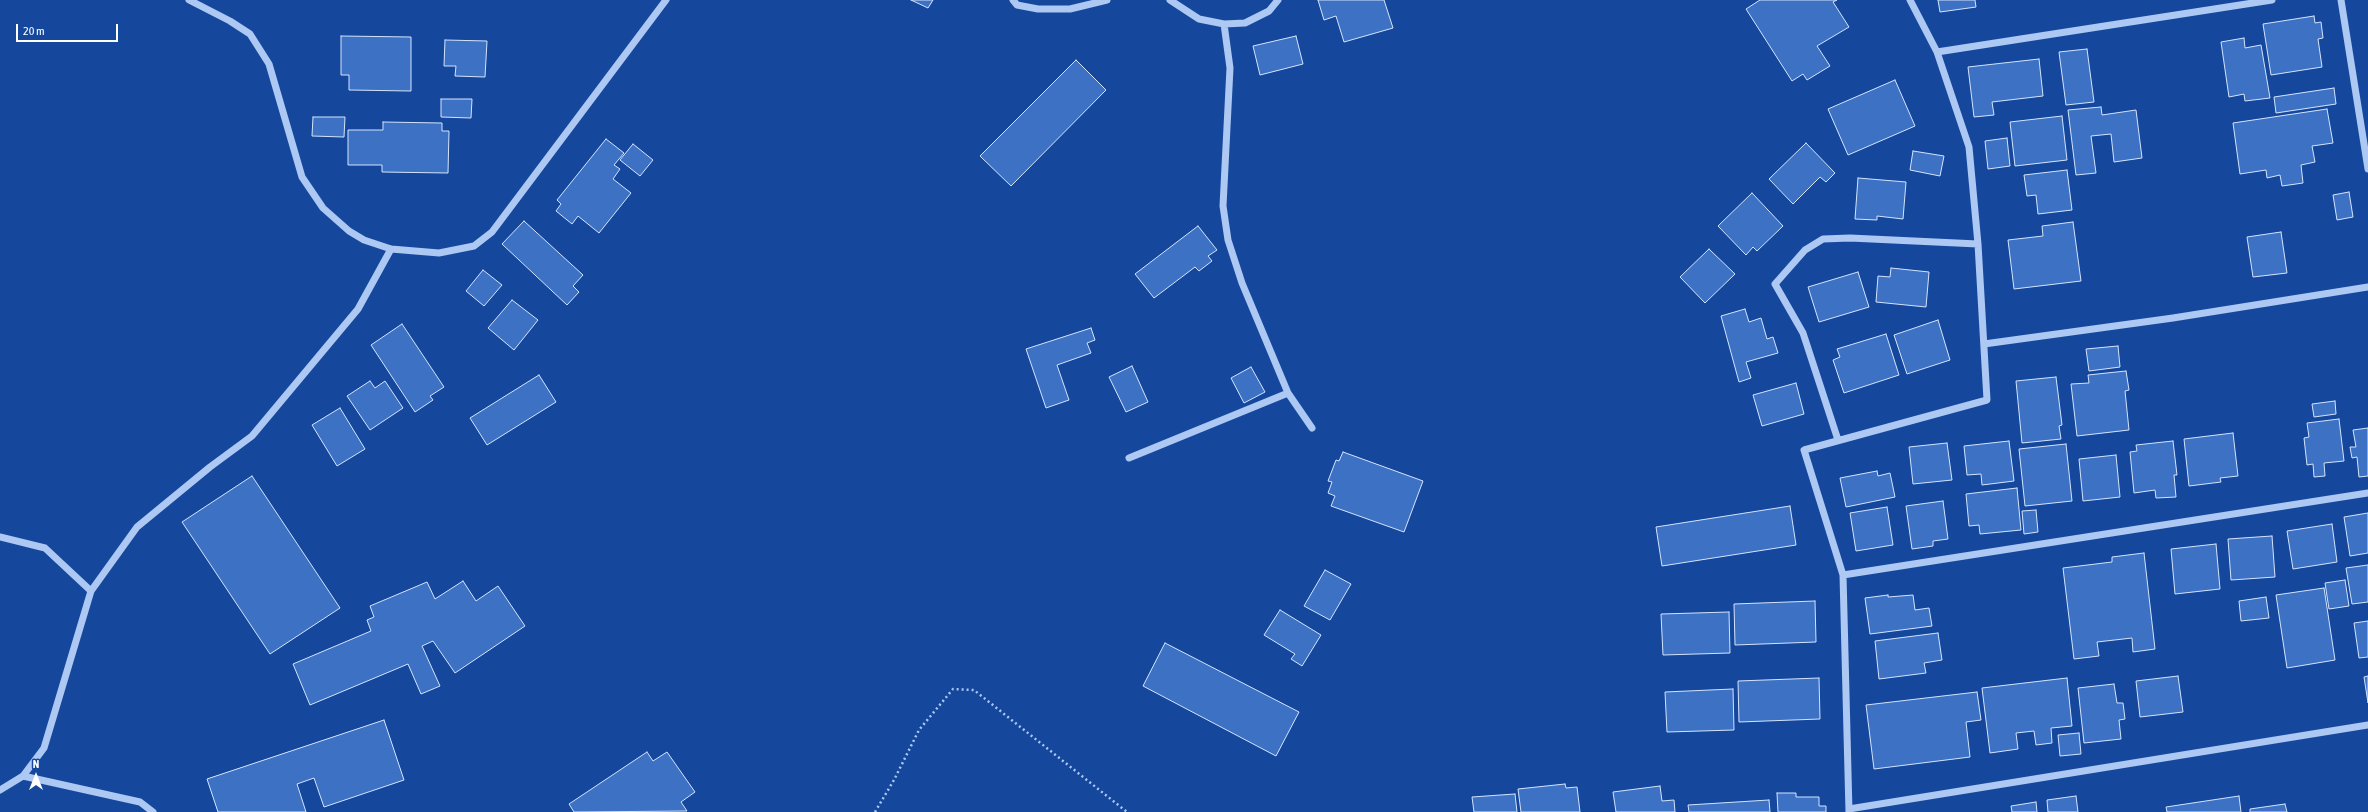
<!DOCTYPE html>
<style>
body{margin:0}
#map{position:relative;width:2368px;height:812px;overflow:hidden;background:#15489d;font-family:"Asap Condensed",sans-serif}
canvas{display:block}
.north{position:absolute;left:16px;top:756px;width:40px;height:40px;-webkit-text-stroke:3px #15489d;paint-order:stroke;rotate:0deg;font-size:11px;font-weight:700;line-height:16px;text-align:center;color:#fff}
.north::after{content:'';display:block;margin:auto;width:14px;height:18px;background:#fff;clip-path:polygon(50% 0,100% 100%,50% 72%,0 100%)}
.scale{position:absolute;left:16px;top:24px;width:102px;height:18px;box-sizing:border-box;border:2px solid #fff;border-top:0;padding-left:5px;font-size:12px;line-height:14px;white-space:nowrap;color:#fff;-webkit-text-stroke:3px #15489d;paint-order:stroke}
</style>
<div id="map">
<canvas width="2368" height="812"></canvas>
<div class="north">N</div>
<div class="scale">20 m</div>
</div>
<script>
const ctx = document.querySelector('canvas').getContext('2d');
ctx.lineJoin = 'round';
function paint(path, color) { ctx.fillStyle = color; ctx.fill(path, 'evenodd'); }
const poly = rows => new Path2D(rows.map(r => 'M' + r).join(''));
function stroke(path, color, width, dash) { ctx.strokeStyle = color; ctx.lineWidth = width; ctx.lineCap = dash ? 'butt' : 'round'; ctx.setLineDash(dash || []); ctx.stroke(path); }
const building = poly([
 [911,0,933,0,928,8,911,0],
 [1318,0,1384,0,1393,28,1344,42,1336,16,1324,20,1318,0],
 [1760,0,1837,0,1833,2,1849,27,1817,46,1830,66,1807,80,1803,74,1792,81,1746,9,1760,0],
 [1938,0,1975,0,1976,7,1940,12,1938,0],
 [2314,16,2315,23,2321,22,2323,38,2318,39,2322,67,2271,75,2263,24,2314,16],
 [341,36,411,37,411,91,349,90,349,75,341,75,341,36],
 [1296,36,1303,64,1260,75,1253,46,1296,36],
 [2244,38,2245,48,2261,45,2270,98,2245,101,2244,94,2229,97,2221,42,2244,38],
 [445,40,487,41,485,77,455,76,456,66,444,66,445,40],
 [2087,49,2094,102,2066,105,2059,52,2087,49],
 [2039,59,2043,96,1992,102,1994,115,1974,117,1968,67,2039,59],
 [1076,60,1106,90,1011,186,980,156,1076,60],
 [1895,80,1915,126,1848,155,1828,109,1895,80],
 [2334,88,2336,104,2276,113,2274,97,2334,88],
 [441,99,472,99,471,118,441,117,441,99],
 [2101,107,2102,115,2136,110,2142,158,2114,162,2111,134,2091,136,2096,173,2076,175,2068,110,2101,107],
 [2327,109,2333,143,2312,146,2315,162,2301,165,2303,183,2282,186,2280,175,2267,178,2266,170,2240,174,2233,123,2327,109],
 [2062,116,2067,160,2015,166,2010,122,2062,116],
 [313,117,345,117,344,137,312,136,313,117],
 [383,122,442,123,442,131,449,131,448,173,382,172,382,165,348,165,348,130,383,130,383,122],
 [2007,138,2010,166,1988,169,1985,141,2007,138],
 [606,139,624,153,614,165,620,169,613,179,631,193,599,233,578,216,572,224,556,211,561,204,557,200,606,139],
 [1806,143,1835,173,1826,182,1820,177,1793,204,1769,179,1806,143],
 [633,144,653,160,640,176,620,160,633,144],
 [1913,151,1944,156,1940,176,1910,170,1913,151],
 [2067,170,2072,210,2038,214,2036,195,2027,196,2024,175,2067,170],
 [1858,178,1906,182,1903,219,1877,216,1877,220,1855,219,1858,178],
 [2349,192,2353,217,2337,220,2333,195,2349,192],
 [1752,193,1783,226,1757,251,1753,247,1746,255,1718,226,1752,193],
 [524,221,583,275,573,286,579,292,567,305,502,244,524,221],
 [2073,222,2081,281,2014,289,2008,240,2043,236,2042,226,2073,222],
 [1198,226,1217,250,1208,256,1212,261,1199,271,1195,267,1154,298,1135,274,1198,226],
 [2281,232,2287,273,2253,277,2247,237,2281,232],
 [1709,249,1735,274,1705,303,1680,277,1709,249],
 [1891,268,1929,272,1926,307,1876,302,1878,276,1890,277,1891,268],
 [483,270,502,285,484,306,466,291,483,270],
 [1858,272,1869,307,1819,322,1808,287,1858,272],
 [512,300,538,320,514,350,488,328,512,300],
 [1745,309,1749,322,1761,318,1767,339,1773,337,1778,353,1746,362,1751,378,1739,382,1721,316,1745,309],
 [1938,320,1950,360,1907,374,1894,335,1938,320],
 [402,324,444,387,430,396,433,400,415,412,371,345,402,324],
 [1091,328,1095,340,1087,343,1091,353,1057,365,1069,400,1046,408,1026,349,1091,328],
 [1886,334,1899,375,1844,393,1833,360,1840,357,1837,349,1886,334],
 [2118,346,2120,367,2089,371,2086,349,2118,346],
 [1132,366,1148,402,1126,412,1109,377,1132,366],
 [1251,367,1265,392,1244,403,1231,378,1251,367],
 [2126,371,2129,390,2125,391,2129,430,2077,436,2071,384,2089,383,2088,375,2126,371],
 [539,375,556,402,487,445,470,418,539,375],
 [2056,377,2062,425,2059,426,2061,439,2022,443,2016,381,2056,377],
 [370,381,375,388,385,381,403,408,370,430,347,396,370,381],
 [1796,383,1804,414,1762,426,1753,395,1796,383],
 [2335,401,2336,414,2314,417,2312,404,2335,401],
 [340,408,365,449,337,466,312,425,340,408],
 [2339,419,2344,461,2324,463,2325,476,2314,477,2313,464,2307,465,2304,438,2309,437,2307,423,2339,419],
 [2368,428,2368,476,2359,477,2357,457,2352,458,2350,447,2356,447,2353,430,2368,428],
 [2233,433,2238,476,2220,478,2221,482,2189,486,2184,439,2233,433],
 [2009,441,2014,481,1982,485,1981,474,1967,475,1964,446,2009,441],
 [2173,441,2177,475,2174,475,2176,497,2156,498,2155,490,2134,493,2130,452,2137,451,2136,445,2173,441],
 [1947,443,1952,480,1913,484,1909,447,1947,443],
 [2066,444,2072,501,2025,506,2019,449,2066,444],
 [1343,452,1423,481,1404,532,1331,506,1335,496,1328,493,1332,482,1328,481,1336,460,1339,461,1343,452],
 [2116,455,2120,497,2083,501,2079,459,2116,455],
 [1877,471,1878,476,1890,473,1895,497,1846,507,1840,478,1877,471],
 [252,476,340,608,270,654,182,522,252,476],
 [2017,488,2021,530,1980,534,1979,525,1969,526,1966,494,2017,488],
 [1943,501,1948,539,1933,541,1933,546,1912,549,1906,506,1943,501],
 [1790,506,1796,545,1662,566,1656,527,1790,506],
 [1887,507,1893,545,1856,551,1850,513,1887,507],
 [2036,510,2038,532,2024,534,2022,511,2036,510],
 [2368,513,2368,553,2350,556,2344,517,2368,513],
 [2332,524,2337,562,2293,569,2287,531,2332,524],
 [2272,536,2275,577,2231,580,2228,539,2272,536],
 [2216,544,2220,589,2175,594,2171,549,2216,544],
 [2144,553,2155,649,2133,652,2132,638,2097,642,2099,656,2074,659,2063,568,2112,562,2112,557,2144,553],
 [2368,565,2368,602,2352,604,2346,568,2368,565],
 [1325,570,1351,584,1330,620,1304,606,1325,570],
 [2345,580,2349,606,2329,609,2325,583,2345,580],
 [463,581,476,601,498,586,525,626,455,673,433,641,422,646,440,686,421,694,408,664,310,705,293,664,371,631,367,620,374,617,370,606,427,582,435,599,463,581],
 [2324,588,2335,660,2287,668,2276,595,2324,588],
 [1888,595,1888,597,1913,595,1915,610,1929,608,1932,626,1870,634,1865,598,1888,595],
 [2266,597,2269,618,2241,621,2239,601,2266,597],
 [1815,601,1816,642,1735,645,1734,604,1815,601],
 [1280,610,1321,635,1302,666,1291,659,1295,654,1264,635,1280,610],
 [1729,612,1730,653,1663,655,1661,614,1729,612],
 [2368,621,2368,657,2359,658,2354,623,2368,621],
 [1938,633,1942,660,1924,663,1926,673,1879,679,1875,641,1938,633],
 [1165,643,1299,712,1276,756,1143,686,1165,643],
 [2178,676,2183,712,2140,717,2136,681,2178,676],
 [2368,676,2368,703,2364,677,2368,676],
 [1819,678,1820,719,1739,722,1738,681,1819,678],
 [2067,678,2072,726,2051,728,2052,743,2036,745,2034,731,2016,733,2018,749,1990,753,1982,688,2067,678],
 [2114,684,2117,703,2123,703,2125,719,2119,720,2121,739,2084,743,2078,688,2114,684],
 [1733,689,1734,730,1667,732,1665,692,1733,689],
 [1977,692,1981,720,1966,722,1970,757,1874,769,1866,705,1977,692],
 [384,720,404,780,324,807,314,778,297,784,306,812,218,812,207,779,384,720],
 [2079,733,2081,754,2060,756,2058,735,2079,733],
 [647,752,653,761,667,752,695,792,681,802,687,811,574,812,569,804,647,752],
 [1565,784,1566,788,1577,787,1580,812,1521,812,1518,789,1565,784],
 [1660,786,1662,801,1674,800,1675,812,1616,812,1613,792,1660,786],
 [1777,793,1796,793,1796,797,1819,797,1819,806,1826,806,1826,812,1778,812,1777,793],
 [1515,794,1517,812,1474,812,1472,797,1515,794],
 [2076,796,2078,812,2048,812,2047,800,2076,796],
 [2239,796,2241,812,2167,812,2166,807,2239,796],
 [1769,800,1770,812,1689,812,1688,805,1769,800],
 [2036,802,2037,812,2012,812,2011,806,2036,802],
 [2285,804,2287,812,2250,812,2250,809,2285,804]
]);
const path = poly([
 [875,812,894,780,919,730,953,689,974,690,1127,812]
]);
const minor = poly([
 [189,0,230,21,250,34,269,64,302,177,323,208,349,231,364,240,391,249,439,253,474,246,492,232,666,0],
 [1013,0,1017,5,1038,9,1070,9,1107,0],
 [1170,0,1199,19,1224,24,1245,23,1269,11,1278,0],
 [2341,0,2368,169],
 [1224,24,1230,68,1223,206,1228,240,1242,283,1288,393,1312,428],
 [1937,52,2272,0],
 [1984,344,2173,318,2368,287],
 [1838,440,1803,333,1775,284,1805,250,1823,239,1850,238,1978,244],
 [1129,458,1288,393],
 [0,537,45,548,91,591],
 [1843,575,2368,493],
 [23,776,140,802,153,812],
 [0,790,23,776,44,748,91,591,137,527,210,467,252,436,358,309,391,249],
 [1849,809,2368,725],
 [1849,812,1843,575,1804,450,1987,400,1978,244,1969,147,1937,52,1910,0]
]);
paint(building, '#3d71c4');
stroke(building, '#d4e4fd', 1);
stroke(path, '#acc8f3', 2.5, [2, 3]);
stroke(minor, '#acc8f3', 7);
</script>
